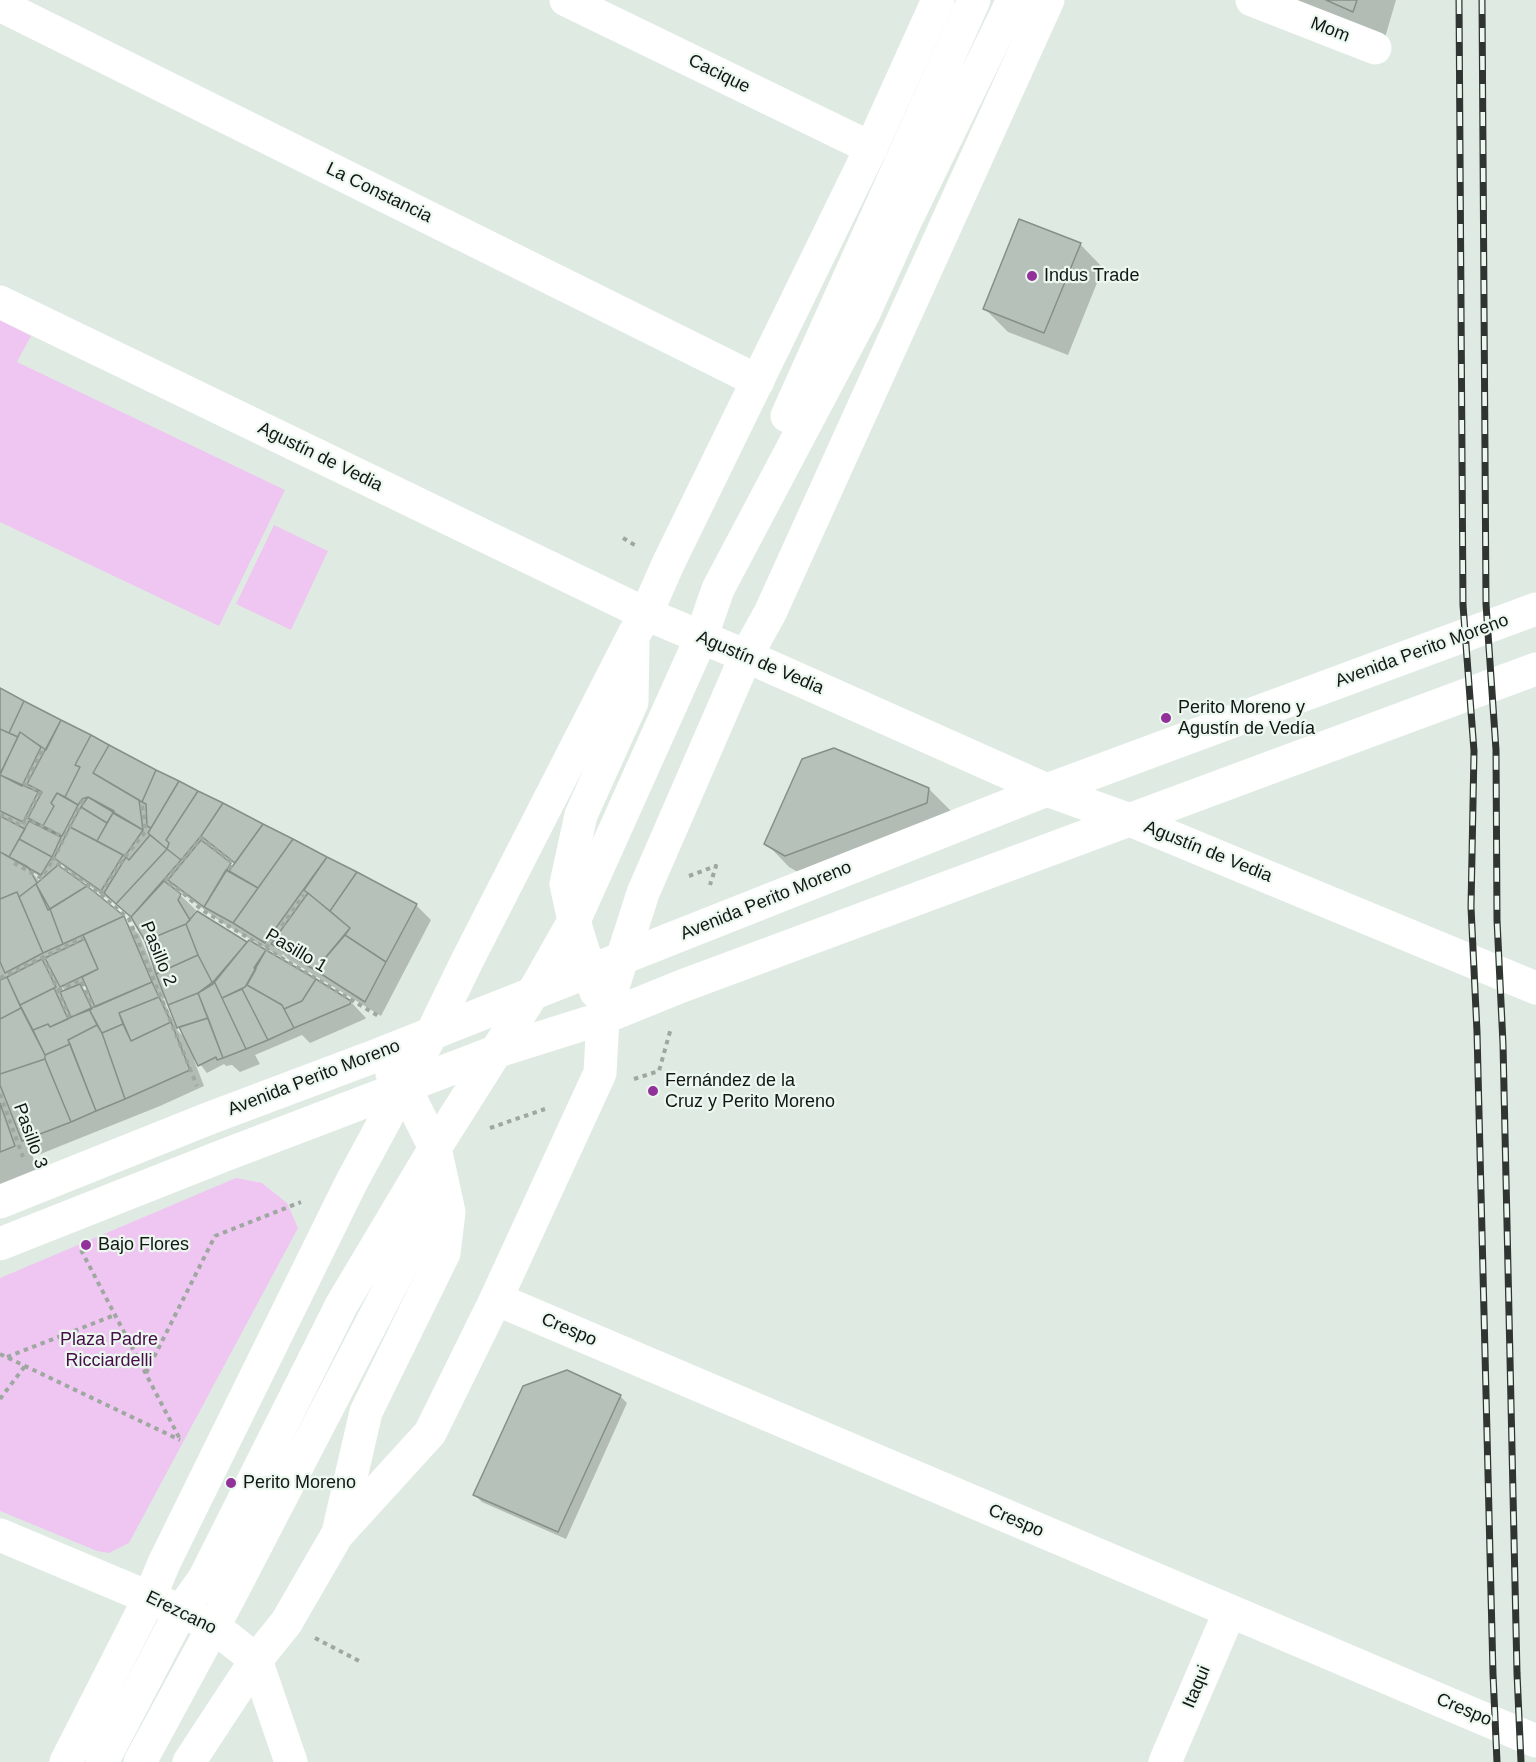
<!DOCTYPE html>
<meta charset="utf-8">
<style>
body{margin:0}
canvas{display:block;background:#dfebe2}
</style>
<canvas width="1536" height="1762"></canvas>
<script>
const ctx = document.querySelector('canvas').getContext('2d');
ctx.lineJoin = 'round';
function paint(path, color) { ctx.fillStyle = color; ctx.fill(path, 'evenodd'); }
const poly = rows => new Path2D(rows.map(r => 'M' + r).join(''));
function stroke(path, color, width, dash) { ctx.strokeStyle = color; ctx.lineWidth = width; ctx.lineCap = dash ? 'butt' : 'round'; ctx.setLineDash(dash || []); ctx.stroke(path); }
function label(font, color, halo, rows, align = 'center') {
  ctx.font = font + ' Arial,sans-serif'; ctx.lineWidth = 4.5; ctx.setLineDash([]); ctx.textBaseline = 'middle'; ctx.strokeStyle = halo; ctx.fillStyle = color; for (const [text, x, y, turn = 0] of rows) {
    ctx.save(); ctx.translate(x, y); ctx.rotate((+turn || 0) * Math.PI / 180); ctx.textAlign = isNaN(turn) ? turn : align; if (halo) ctx.strokeText(text, 0, 0); ctx.fillText(text, 0, 0); ctx.restore();
  }
}
const green = poly([
 [0,320,31,336,17,362,285,490,219,626,0,522],
 [274,525,328,551,291,630,236,604],
 [236,1178,262,1183,287,1203,298,1228,129,1543,109,1553,97,1551,0,1511,0,1278]
]);
const shadow = poly([
 [1287,0,1396,0,1384,41],
 [1080,244,1103,268,1068,355,1008,332,985,309],
 [0,690,416,905,431,920,381,1016,288,959,283,954,281,957,221,922,179,891,178,893,196,910,191,918,193,919,198,913,247,944,351,1002,366,1018,365,1019,310,1043,302,1035,255,1055,260,1064,240,1072,232,1065,226,1066,224,1064,207,1073,196,1059,194,1060,204,1086,160,1106,38,1155,29,1146,37,1169,0,1184],
 [226,858,236,865,234,868,225,859],
 [59,862,75,877,74,879,57,866],
 [31,871,44,879,40,882],
 [82,881,119,906,134,920,146,940,156,967,153,968,139,934,80,882],
 [56,981,66,991,62,993],
 [87,985,92,998,82,987],
 [167,997,176,1025,183,1032,187,1040,178,1031,163,999],
 [929,789,952,812,810,879,789,867,766,843],
 [620,1396,627,1403,566,1539,482,1502,475,1495]
]);
const building = poly([
 [1326,0,1357,0,1353,12,1326,0],
 [1019,219,1081,243,1044,333,983,309,1019,219],
 [0,688,24,701,9,733,0,729,0,688],
 [24,701,61,720,46,750,20,732,18,737,9,733,24,701],
 [61,720,91,735,75,765,80,767,65,797,57,793,51,803,54,806,43,826,28,818,42,792,27,784,61,720],
 [0,729,18,737,0,774,0,729],
 [20,732,41,747,22,786,0,775,20,732],
 [91,735,109,745,93,773,139,800,143,830,88,797,82,799,78,805,65,797,80,767,75,765,91,735],
 [109,745,156,770,142,802,93,773,109,745],
 [834,748,929,788,927,803,785,856,764,844,802,759,834,748],
 [156,770,179,781,151,828,147,826,146,804,142,802,156,770],
 [0,775,38,792,23,822,0,811,0,775],
 [179,781,198,791,166,840,169,843,167,849,148,833,179,781],
 [198,791,223,803,201,836,181,860,167,849,169,843,166,840,198,791],
 [57,793,78,805,62,836,43,826,54,806,51,803,57,793],
 [88,797,114,811,107,823,81,807,88,797],
 [223,803,263,824,235,863,201,836,223,803],
 [81,807,107,823,97,841,70,827,81,807],
 [113,813,143,830,125,856,97,841,113,813],
 [0,816,25,829,9,857,0,852,0,816],
 [29,821,61,837,52,857,19,839,29,821],
 [263,824,293,839,258,888,229,871,263,824],
 [70,827,123,855,101,891,54,858,70,827],
 [150,835,167,849,116,904,104,893,126,857,129,860,150,835],
 [19,839,52,857,41,875,9,857,19,839],
 [293,839,327,857,265,943,233,923,293,839],
 [201,840,231,863,204,907,168,880,201,840],
 [167,849,181,860,131,917,116,904,167,849],
 [0,852,28,867,37,883,19,897,17,892,0,899,0,852],
 [327,857,357,872,330,911,304,890,327,857],
 [58,865,87,886,48,910,36,884,58,865],
 [226,870,258,888,233,923,204,907,226,870],
 [357,872,417,904,386,962,345,935,350,928,330,911,357,872],
 [164,881,181,894,178,900,190,920,186,924,145,941,131,917,164,881],
 [36,884,50,909,63,944,43,953,19,897,36,884],
 [87,886,124,916,63,944,50,909,87,886],
 [17,892,43,953,5,973,0,962,0,899,17,892],
 [308,893,350,928,315,970,271,944,308,893],
 [197,911,247,942,213,984,198,955,186,924,197,911],
 [124,916,152,982,95,1007,82,977,98,969,83,935,124,916],
 [186,924,198,955,156,974,145,941,186,924],
 [345,935,386,962,365,1002,315,970,345,935],
 [85,939,98,969,60,987,45,958,85,939],
 [249,940,266,950,245,987,222,998,214,981,249,940],
 [266,950,316,979,302,1001,284,1009,282,1005,247,985,256,969,254,968,266,950],
 [198,955,213,984,198,993,168,1005,156,974,198,955],
 [42,959,56,987,20,1005,7,977,42,959],
 [7,977,21,1008,0,1019,0,980,7,977],
 [316,979,351,1001,350,1004,294,1028,284,1009,302,1001,316,979],
 [214,981,246,1049,223,1058,198,993,214,981],
 [152,982,159,997,119,1013,123,1024,102,1033,89,1009,152,982],
 [80,984,92,1009,71,1017,60,992,80,984],
 [247,985,282,1005,294,1028,268,1040,242,989,247,985],
 [54,988,68,1019,50,1027,48,1024,33,1030,20,1005,54,988],
 [242,989,268,1040,246,1049,222,998,242,989],
 [198,993,208,1018,177,1028,168,1005,198,993],
 [159,997,171,1022,131,1041,119,1013,159,997],
 [21,1008,45,1055,45,1059,0,1074,0,1019,21,1008],
 [89,1009,97,1025,68,1040,70,1044,45,1055,33,1030,48,1024,50,1027,89,1009],
 [208,1018,223,1058,217,1060,216,1057,198,1066,179,1027,208,1018],
 [171,1022,190,1070,125,1099,102,1033,123,1024,131,1041,171,1022],
 [97,1025,102,1033,125,1099,96,1111,68,1040,97,1025],
 [70,1044,96,1111,71,1122,45,1059,45,1055,70,1044],
 [45,1059,71,1122,22,1141,0,1085,0,1074,45,1059],
 [0,1103,15,1146,0,1152,0,1103],
 [567,1370,621,1395,558,1532,473,1495,523,1386,567,1370]
]);
const path = poly([
 [623,538,638,547],
 [42,751,25,784,40,792,26,818,63,837],
 [83,800,53,860,100,894,129,919,197,1086],
 [0,814,22,826,26,818],
 [14,863,41,878,53,860],
 [229,869,233,863,201,838,165,881,183,893,202,910,380,1017],
 [689,876,716,866,710,885],
 [100,894,123,859,146,831,142,805],
 [266,948,304,895],
 [43,956,69,1017],
 [0,978,83,938],
 [58,990,81,980,93,1007],
 [634,1079,659,1071,671,1028],
 [0,1094,23,1157],
 [490,1128,545,1109],
 [81,1250,181,1441],
 [0,1354,180,1440],
 [7,1357,115,1315],
 [146,1373,215,1236,301,1202],
 [0,1399,25,1366],
 [315,1638,363,1663]
]);
const minor = poly([
 [566,0,871,148],
 [1252,0,1375,48],
 [0,5,758,381],
 [0,302,646,614,746,656,1047,790,1130,820,1536,988],
 [787,416,974,0],
 [496,1299,1536,1741],
 [0,1535,181,1611,213,1626,256,1660,291,1762],
 [102,1762,181,1611,204,1579,342,1304,435,1148,533,993,574,921,701,638,718,589,864,313,905,222,1013,0],
 [140,1762,230,1596,413,1243,428,1179],
 [1165,1762,1230,1611]
]);
const major = poly([
 [596,992,574,921,566,884,581,815,632,702,633,644],
 [0,1202,210,1118,375,1056,1047,790,1536,609],
 [0,1244,225,1155,495,1052,603,1018,682,986,1536,669],
 [338,1533,366,1412,444,1253,449,1212,435,1148,404,1086,392,1074],
 [66,1762,150,1597,164,1563,351,1183,432,1033,467,961,633,636,646,614,668,564,871,148,938,0],
 [189,1762,256,1660,286,1623,337,1535,430,1433,496,1299,600,1073,603,1018,643,893,746,656,770,613,1048,0]
]);
const rail = poly([
 [1459,0,1463,605,1474,751,1471,907,1477,1032,1493,1674,1497,1762],
 [1482,0,1486,604,1496,750,1497,920,1503,1044,1517,1673,1521,1762]
]);
const markers = [
 [1032,276,6,"#92319a"],
 [1166,718,6,"#92319a"],
 [653,1091,6,"#92319a"],
 [86,1245,6,"#92319a"],
 [231,1483,6,"#92319a"]
];
const streetNames = [
 ["Mom",1330,30,21],
 ["Cacique",719,74,26],
 ["La Constancia",379,193,26],
 ["Agustín de Vedia",320,457,26],
 ["Avenida Perito Moreno",1422,651,-20],
 ["Agustín de Vedia",760,663,23],
 ["Agustín de Vedia",1208,852,22],
 ["Avenida Perito Moreno",766,901,-22],
 ["Pasillo 1",296,951,31],
 ["Pasillo 2",158,954,68],
 ["Avenida Perito Moreno",314,1078,-21],
 ["Pasillo 3",30,1136,70],
 ["Crespo",569,1330,23],
 ["Crespo",1016,1521,23],
 ["Erezcano",181,1613,26],
 ["Itaqui",1197,1687,-67],
 ["Crespo",1464,1710,23]
];
const poiNames = [
 ["Indus Trade",1044,276],
 ["Perito Moreno y",1178,708],
 ["Agustín de Vedía",1178,729],
 ["Fernández de la",665,1081],
 ["Cruz y Perito Moreno",665,1102],
 ["Bajo Flores",98,1245],
 ["Perito Moreno",243,1483]
];
const parkNames = [
 ["Plaza Padre",109,1340],
 ["Ricciardelli",109,1361]
];
paint(green, '#efc6f1');
paint(shadow, '#0003');
paint(building, '#b6c2b9');
stroke(building, '#859087', 1.5);
stroke(path, '#9ea8a1', 4, [4.5, 4.5]);
stroke(minor, '#fff', 33);
stroke(major, '#fff', 33);
stroke(rail, '#303532', 7);
stroke(rail, '#ecf8ef', 4.5, [14]);
for (const [x, y, r, color] of markers) { const dot = new Path2D(); dot.arc(x, y, r, 0, 2 * Math.PI); ctx.fillStyle = color; ctx.fill(dot); stroke(dot, '#ecf8ef', 2); }
label('18px', '#131714', '#ecf8ef', streetNames);
label('18px', '#131714', '#ecf8ef', poiNames, 'left');
label('18px', '#480e4c', '#ecf8ef', parkNames);
</script>
